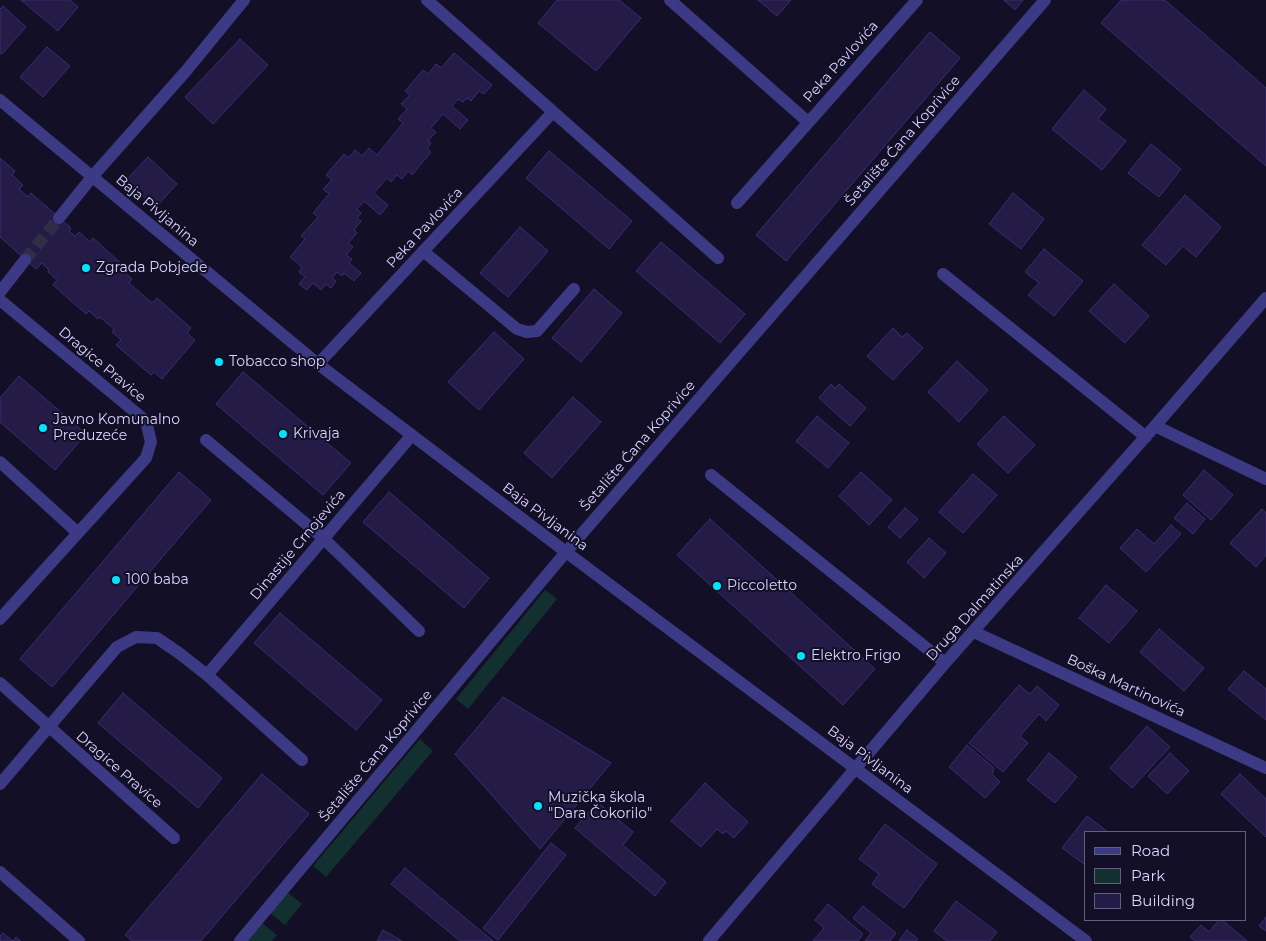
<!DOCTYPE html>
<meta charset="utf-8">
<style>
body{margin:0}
#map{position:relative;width:1266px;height:941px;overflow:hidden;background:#130f26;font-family:Montserrat,sans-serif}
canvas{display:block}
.legend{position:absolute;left:1084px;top:831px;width:162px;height:90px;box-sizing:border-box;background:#130f26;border:1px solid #625e7d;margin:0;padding:6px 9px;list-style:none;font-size:15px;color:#d9d4ff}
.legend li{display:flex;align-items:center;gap:10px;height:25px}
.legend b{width:25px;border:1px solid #625e7d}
</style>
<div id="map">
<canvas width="1266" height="941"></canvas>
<ul class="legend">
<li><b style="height:6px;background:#3d3a85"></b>Road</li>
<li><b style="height:14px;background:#12302f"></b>Park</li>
<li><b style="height:14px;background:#241b47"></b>Building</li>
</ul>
</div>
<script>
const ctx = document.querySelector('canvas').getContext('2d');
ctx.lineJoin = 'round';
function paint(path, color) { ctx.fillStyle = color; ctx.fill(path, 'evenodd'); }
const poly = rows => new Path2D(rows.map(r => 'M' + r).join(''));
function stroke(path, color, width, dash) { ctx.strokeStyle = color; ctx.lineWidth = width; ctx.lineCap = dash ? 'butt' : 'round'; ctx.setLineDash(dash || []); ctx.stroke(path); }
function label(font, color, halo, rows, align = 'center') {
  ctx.font = font + ' Montserrat,sans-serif'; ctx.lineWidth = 4; ctx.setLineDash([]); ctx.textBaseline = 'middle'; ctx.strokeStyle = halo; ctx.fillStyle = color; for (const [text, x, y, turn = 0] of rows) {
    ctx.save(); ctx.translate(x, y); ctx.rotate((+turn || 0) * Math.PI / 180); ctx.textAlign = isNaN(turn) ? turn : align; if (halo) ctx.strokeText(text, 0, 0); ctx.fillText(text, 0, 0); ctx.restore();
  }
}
const green = poly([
 [545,590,557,599,468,709,456,699],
 [420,739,433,751,326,877,313,866],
 [287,892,302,904,285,925,270,913],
 [261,922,277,935,272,941,246,941]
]);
const building = poly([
 [21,0,70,0,78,7,58,31,21,0],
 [557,0,619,0,641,18,596,71,538,23,557,0],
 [758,0,791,0,777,16,758,0],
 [1004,0,1023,0,1015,10,1004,0],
 [1121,0,1165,0,1266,88,1266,166,1101,23,1121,0],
 [3,6,26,27,2,54,0,53,0,9,3,6],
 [930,32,960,58,786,261,756,235,930,32],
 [240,39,268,65,213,124,185,97,240,39],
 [47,47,70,66,43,97,20,77,47,47],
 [454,53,492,85,484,94,479,91,471,101,467,98,463,102,458,99,452,106,468,120,460,129,443,114,431,128,436,132,428,141,431,143,427,149,431,152,412,175,408,171,402,179,397,175,391,182,387,178,374,193,388,205,380,215,364,201,357,209,361,213,357,218,361,221,354,230,357,233,348,243,353,247,346,255,352,259,349,263,361,273,354,281,344,273,342,276,337,272,332,278,336,281,331,288,326,284,321,290,313,283,307,290,299,284,305,277,299,272,302,267,290,257,305,239,301,236,318,217,313,213,329,194,323,189,332,180,326,175,344,154,349,158,355,150,362,156,369,148,377,155,403,123,398,119,407,109,401,104,410,95,405,91,423,70,428,74,436,64,441,68,454,53],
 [1084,90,1106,109,1098,119,1126,141,1102,170,1052,129,1084,90],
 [1151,144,1181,169,1159,197,1128,173,1151,144],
 [549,151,632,221,609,249,526,178,549,151],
 [148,157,177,184,155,208,126,180,148,157],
 [0,158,15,171,12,175,23,185,19,189,28,197,31,193,71,228,69,231,75,236,79,232,90,242,93,238,125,267,122,270,132,279,129,283,152,303,157,298,191,328,187,333,195,340,162,379,154,372,151,375,116,345,121,340,112,332,114,329,100,317,98,319,89,311,86,314,53,285,57,280,48,272,49,270,42,263,36,269,0,237,0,158],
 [1013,193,1044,219,1021,249,989,224,1013,193],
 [1185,195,1221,227,1196,257,1183,246,1166,265,1142,245,1185,195],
 [520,227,548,251,508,297,480,273,520,227],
 [661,242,745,314,720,343,636,271,661,242],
 [1044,249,1083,281,1054,316,1028,295,1039,283,1025,272,1044,249],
 [1114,284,1149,316,1125,343,1089,311,1114,284],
 [594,289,622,313,581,362,552,338,594,289],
 [893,328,902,337,907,333,923,348,893,380,867,356,893,328],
 [494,332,524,359,479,410,448,382,494,332],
 [957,361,988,390,959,422,928,392,957,361],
 [243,372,351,463,323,495,216,404,243,372],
 [19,376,86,434,55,470,0,422,0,398,19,376],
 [831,384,835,388,839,384,866,408,850,426,819,398,831,384],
 [573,397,601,422,552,478,524,453,573,397],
 [817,416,849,443,828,468,796,441,817,416],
 [1004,416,1035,445,1008,473,977,444,1004,416],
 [1204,470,1233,495,1211,520,1183,495,1204,470],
 [179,472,211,500,52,687,20,659,179,472],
 [861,472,892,500,869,525,839,496,861,472],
 [973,474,997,495,963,533,939,512,973,474],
 [389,492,489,578,464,608,363,522,389,492],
 [1187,503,1205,519,1193,534,1174,518,1187,503],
 [905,508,918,519,900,538,888,527,905,508],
 [1262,509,1266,513,1266,555,1256,567,1230,543,1262,509],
 [710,519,875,669,843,705,677,555,710,519],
 [1171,525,1181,534,1146,572,1120,548,1137,529,1154,544,1171,525],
 [929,538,946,553,924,578,907,562,929,538],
 [1106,585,1137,611,1109,643,1079,618,1106,585],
 [280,613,382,700,356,730,254,643,280,613],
 [1159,629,1204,668,1184,691,1140,652,1159,629],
 [1244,671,1266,689,1266,720,1228,689,1244,671],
 [1019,685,1030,694,1037,686,1059,705,1046,721,1039,714,1020,736,1028,743,1003,772,969,743,1019,685],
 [123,693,222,778,198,808,98,723,123,693],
 [503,697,611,763,540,849,455,754,503,697],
 [1147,726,1170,747,1132,788,1110,768,1147,726],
 [967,745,994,768,992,774,1000,782,985,798,949,767,967,745],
 [1049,753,1077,777,1055,803,1027,780,1049,753],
 [1170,753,1189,771,1167,794,1148,776,1170,753],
 [262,774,309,814,201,941,132,941,125,935,262,774],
 [1240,774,1266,799,1266,837,1221,794,1240,774],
 [705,783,748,822,734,838,726,831,723,834,717,829,701,847,671,821,705,783],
 [597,802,633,832,623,845,666,882,655,896,575,828,597,802],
 [1087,816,1108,832,1085,832,1085,865,1062,848,1087,816],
 [885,824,937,864,904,908,872,884,879,874,859,859,885,824],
 [551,843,566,855,498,940,483,928,551,843],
 [405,868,493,941,460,941,391,884,405,868],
 [956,901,997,932,990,941,947,941,934,931,956,901],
 [828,904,863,934,858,941,813,941,824,928,815,920,828,904],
 [863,906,896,933,890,941,865,941,871,933,853,918,863,906],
 [1266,917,1266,931,1259,926,1266,917],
 [1219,920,1222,920,1247,941,1195,941,1190,937,1201,925,1209,932,1219,920],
 [383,930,402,941,377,941,383,930],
 [907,930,918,939,916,941,899,941,907,930],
 [3,933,13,941,16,937,21,941,0,941,0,936,3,933]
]);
const minorTunnel = poly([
 [25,260,59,218]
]);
const minor = poly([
 [427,0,718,258],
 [670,0,808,122],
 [0,100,318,364,566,552,1086,941],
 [737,203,917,0],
 [59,218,92,177,186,71,244,0],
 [423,251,517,329,527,332,537,331,574,289],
 [943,274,1146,437],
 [0,292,25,260],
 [0,300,146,421,151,442,146,458,0,619],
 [318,364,553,112],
 [1155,426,1266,479],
 [206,440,323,538,419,631],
 [0,462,78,533],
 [711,475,945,663],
 [974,632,1266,768],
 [207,675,412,435],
 [0,683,174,838],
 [0,784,117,647,136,637,157,638,179,653,207,675,302,760],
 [0,872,79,941],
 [240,941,566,552,1045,0],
 [709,941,945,663,1155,426,1266,298]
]);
const markers = [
 [86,268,5,"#00e5ff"],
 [219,362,5,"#00e5ff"],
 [43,428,5,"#00e5ff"],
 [283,434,5,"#00e5ff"],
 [116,580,5,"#00e5ff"],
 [717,586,5,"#00e5ff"],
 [801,656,5,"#00e5ff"],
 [538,806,5,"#00e5ff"]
];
const streetNames = [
 ["Peka Pavlovića",841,62,-48],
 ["Šetalište Ćana Koprivice",903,141,-49],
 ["Baja Pivljanina",157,211,40],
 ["Peka Pavlovića",425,228,-47],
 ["Dragice Pravice",102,365,40],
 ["Šetalište Ćana Koprivice",638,446,-49],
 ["Baja Pivljanina",545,517,37],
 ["Dinastije Crnojevića",298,545,-50],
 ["Druga Dalmatinska",975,608,-48],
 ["Boška Martinovića",1126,686,25],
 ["Šetalište Ćana Koprivice",376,756,-50],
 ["Baja Pivljanina",870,760,37],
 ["Dragice Pravice",119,770,41]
];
const poiNames = [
 ["Zgrada Pobjede",96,268],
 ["Tobacco shop",229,362],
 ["Javno Komunalno",53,420],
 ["Preduzeće",53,436],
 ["Krivaja",293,434],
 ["100 baba",126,580],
 ["Piccoletto",727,586],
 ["Elektro Frigo",811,656],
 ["Muzička škola",548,798],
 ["\"Dara Čokorilo\"",548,814]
];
paint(green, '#12302f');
paint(building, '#241b47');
stroke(building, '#3b2d73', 1);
stroke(minorTunnel, '#312d47', 12, [12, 6]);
stroke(minor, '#3d3a85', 12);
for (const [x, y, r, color] of markers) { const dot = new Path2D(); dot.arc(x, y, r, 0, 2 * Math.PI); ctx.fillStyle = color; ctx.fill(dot); stroke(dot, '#130f26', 2); }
label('14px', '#d9d4ff', '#130f26', streetNames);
label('14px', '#d9d4ff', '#130f26', poiNames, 'left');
</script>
